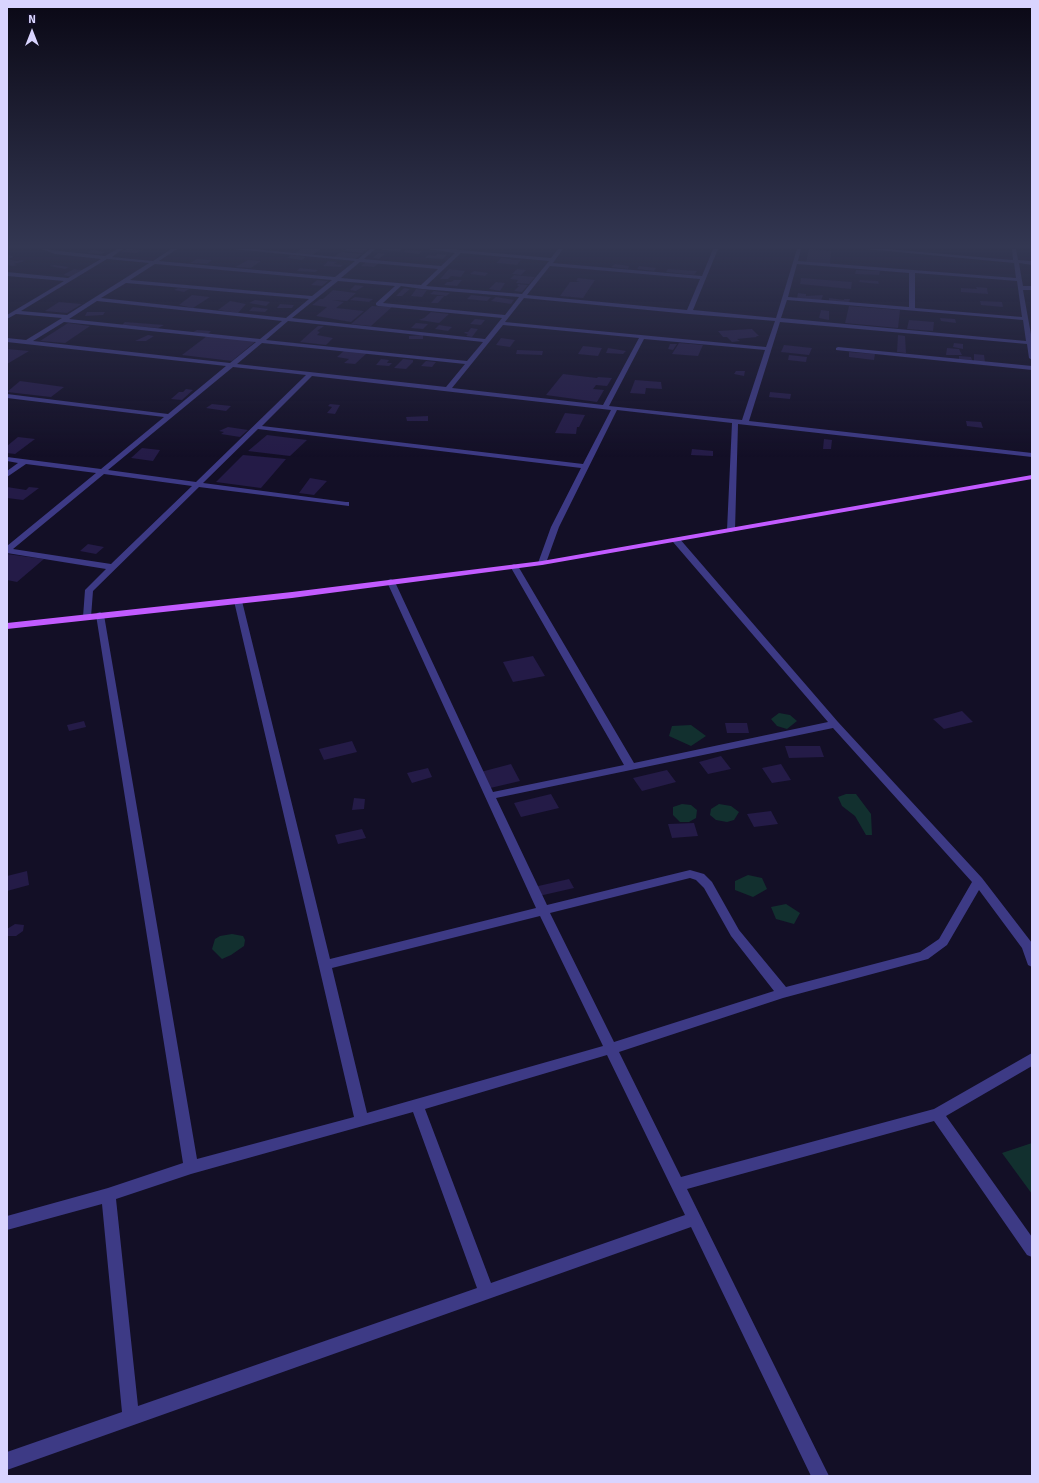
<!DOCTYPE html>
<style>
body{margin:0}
#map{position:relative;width:1039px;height:1483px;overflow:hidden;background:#130f26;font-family:Signika,sans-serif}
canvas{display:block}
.frame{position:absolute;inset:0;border:8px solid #d9d4ff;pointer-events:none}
.north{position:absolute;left:12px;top:12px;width:40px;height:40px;-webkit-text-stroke:3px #130f26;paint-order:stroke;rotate:0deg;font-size:11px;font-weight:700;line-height:16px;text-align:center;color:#d9d4ff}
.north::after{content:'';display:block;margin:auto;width:14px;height:18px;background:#d9d4ff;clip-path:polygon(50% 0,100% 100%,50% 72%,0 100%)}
</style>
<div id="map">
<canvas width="1039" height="1483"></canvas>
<div class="frame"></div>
<div class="north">N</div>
</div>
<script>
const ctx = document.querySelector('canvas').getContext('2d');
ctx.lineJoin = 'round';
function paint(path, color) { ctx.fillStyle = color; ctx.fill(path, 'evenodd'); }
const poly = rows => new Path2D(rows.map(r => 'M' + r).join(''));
const green = poly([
 [779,713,790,715,797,721,787,729,777,726,771,719],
 [691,725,706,736,691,746,669,736,672,726],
 [846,794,856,794,871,814,872,835,866,835,855,816,842,806,838,797],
 [682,804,691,805,697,810,696,818,689,822,680,822,673,815,673,807],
 [719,804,731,806,739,812,734,820,727,822,716,820,710,815,711,809],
 [748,875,762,878,767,889,753,897,735,890,735,881],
 [786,904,800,913,794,924,776,919,771,907],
 [232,934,243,936,245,940,244,946,231,955,222,959,212,949,215,939,220,936],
 [1032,1143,1032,1194,1002,1153]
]);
const building = poly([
 [126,249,131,249,142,250,137,253,121,252],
 [301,249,321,249,312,255,294,254],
 [346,249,367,249,362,253,343,251],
 [379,249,402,249,399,252],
 [809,249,831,251,830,264,806,262],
 [91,250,106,252,101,254,87,253],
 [406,250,422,251,419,254,403,252],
 [341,252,362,254,354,260,333,258],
 [378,253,385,254,379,259,373,258],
 [437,254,447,255,443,259,425,258,428,255,436,256],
 [9,255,14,257,8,259,16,261,22,260,25,261,14,264,17,265,13,266,7,265,7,256],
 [291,255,306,257,302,260,287,258],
 [501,258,512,259,511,260,521,260,517,265,496,263],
 [197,259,212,260,207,264,190,263],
 [248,260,261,261,251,268,235,267],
 [328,261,337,262,334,264,343,265,341,267,323,266],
 [366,262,379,263,374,267,361,266],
 [615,264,629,266,628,269,611,267],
 [54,265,69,267,65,269,50,266],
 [639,266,656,268,654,271,637,269],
 [300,268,318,270,315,272,297,271],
 [74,269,82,270,72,277,63,275],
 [449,269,465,271,461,277,451,276,448,279,440,279],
 [517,269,526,270,521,275,512,274],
 [668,269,697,271,694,275,666,272],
 [856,270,880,271,879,275,855,274],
 [474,271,488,273,485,276,470,274],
 [514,275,535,277,529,284,516,283,518,280,510,279],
 [578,278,595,280,583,298,560,296,570,282,580,282,576,281],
 [801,278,852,282,851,289,800,284],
 [317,280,328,281,322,286,311,285],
 [454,280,462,280,457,286,444,285,447,282,451,282],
 [860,280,878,281,879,284,859,282],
 [496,282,505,283,500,291,489,289],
 [518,284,528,285,522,292,514,291,519,286,517,286],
 [355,285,364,286,356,291,350,290],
 [976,287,987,288,988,294,961,292,961,288,977,289],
 [178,288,189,289,184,292,174,290],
 [404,288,410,289,402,296,396,296],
 [416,289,427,290,422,297,411,296],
 [333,290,356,293,347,301,332,300,344,302,336,308,364,311,351,322,316,316,327,307,312,305,320,299,323,299],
 [434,291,450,293,446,296,430,294],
 [798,293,806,294,806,296,823,295,821,301,797,298],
 [192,295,210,297,193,308,179,305],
 [471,295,491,297,487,301,467,299],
 [437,296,444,296,438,303,431,303],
 [355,297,373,299,369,302,350,300],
 [496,297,514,300,511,304,491,301],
 [829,298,844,300,844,299,850,299,849,303,829,301],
 [255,300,270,302,266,306,249,303],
 [230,301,246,304,238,313,218,310],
 [980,301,1002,302,1003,307,981,305],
 [59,302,82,304,67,313,45,311],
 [280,304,294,305,292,308,277,308],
 [372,306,392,307,371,326,351,324],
 [849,306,900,310,898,328,845,323],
 [253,307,268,309,265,312,249,311],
 [821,310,829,311,829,320,819,318],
 [87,312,105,312,103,315,85,316],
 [431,312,449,314,439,323,419,320,424,318],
 [940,318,955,319,956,323,941,321],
 [475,319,485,320,481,325,470,324],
 [909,320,934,322,933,331,907,329],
 [125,322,164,325,158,328,122,325],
 [68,323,90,326,65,343,40,341],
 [416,323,428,324,423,329,411,328],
 [439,325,452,327,448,331,435,329],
 [318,326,324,326,317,331,320,332,317,335,333,338,326,345,300,342,312,331,316,331,312,331],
 [471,328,478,329,472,337,466,336,468,334,464,333,465,332,468,332],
 [752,329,759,336,756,336,757,337,737,339,740,341,732,342,727,337,723,337,718,331],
 [197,330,211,331,208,334,193,332],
 [148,335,154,336,146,341,135,341],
 [423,335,423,339,409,339,409,336],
 [898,335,905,336,906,353,897,352],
 [207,336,256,341,232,361,182,355],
 [501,338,515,340,510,347,496,345],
 [679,343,703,345,698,356,672,354],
 [954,343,963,344,963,349,953,347],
 [670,344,677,344,673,350,668,349],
 [784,345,812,348,809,355,781,352],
 [583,346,602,348,598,356,578,354],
 [608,348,626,351,623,354,606,353],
 [947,348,959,349,962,355,946,355],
 [7,349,29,351,7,364],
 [345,350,367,353,355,364,344,363,349,359,337,357],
 [517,350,543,351,542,355,516,354],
 [849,352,875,354,874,360,849,357],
 [974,354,984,355,985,362,974,361],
 [789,355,807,357,806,362,788,360],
 [959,356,971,357,972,360,959,359],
 [381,359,389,360,387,363,392,363,389,366,376,365],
 [403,359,413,360,413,362,406,369,394,368],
 [426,361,436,362,432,367,421,366],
 [736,371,745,371,744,376,734,374],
 [563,374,597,378,598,377,612,378,607,386,596,385,593,389,604,390,597,402,546,395],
 [635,380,661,382,662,389,646,388,645,394,630,393],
 [20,381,64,387,51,397,7,392],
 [186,389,193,390,182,400,171,399,179,392,183,392],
 [770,392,791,394,790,399,769,397],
 [212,404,231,406,226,411,206,408],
 [330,404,340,405,335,414,327,413,332,407,328,406],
 [565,413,585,415,579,427,577,427,576,434,555,433],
 [428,416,428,421,407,421,406,417],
 [966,421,981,422,983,428,967,426],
 [228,427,248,430,240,437,221,434,224,432,219,431],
 [267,435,307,440,290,456,248,451],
 [18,437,35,439,15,454,7,453,7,446],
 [824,439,832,440,831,449,823,449],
 [142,448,160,450,153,461,131,458],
 [692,449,713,451,713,456,691,455],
 [243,455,286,459,261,488,216,482],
 [310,478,327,481,314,495,299,493],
 [7,487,26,490,29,487,39,488,23,500,7,498],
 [88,544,104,547,96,554,80,551],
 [7,554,44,559,17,582,7,580],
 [533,656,545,676,513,682,503,662],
 [962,711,973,722,944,729,933,719],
 [84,721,86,727,69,731,67,725],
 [725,723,747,723,749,733,727,733],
 [352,741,357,752,324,760,319,749],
 [785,746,820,746,824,757,789,758],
 [721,756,731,769,708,774,699,762],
 [511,764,520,781,486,789,477,773],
 [781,764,791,780,772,783,762,768],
 [428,768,432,777,412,783,407,773],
 [667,770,676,782,642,791,633,778],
 [551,794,559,808,521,817,514,803],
 [354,798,365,799,364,809,352,810],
 [771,811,778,824,754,827,747,814],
 [694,823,698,836,672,838,668,824],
 [362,829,366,838,338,844,335,835],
 [27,871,29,885,7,891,7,876],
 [569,879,574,888,539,896,534,887],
 [15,924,24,925,23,931,16,936,7,936,7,929]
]);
const minor = poly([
 [42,249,105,256,117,249,123,249,112,257,153,261,171,249,177,249,159,261,335,277,355,261,233,249,253,249,358,259,370,249,375,249,364,259,441,266,455,253,429,249,449,249,551,258,558,249,563,249,553,263,702,276,713,249,718,249,693,310,776,318,797,249,801,249,798,261,1016,278,1014,263,866,249,887,249,1013,260,1012,249,1016,249,1018,260,1032,261,1032,265,1019,263,1023,286,1032,286,1032,290,1023,290,1032,340,1032,360,1029,358,1027,344,780,322,749,421,1032,453,1032,457,738,424,735,530,731,532,727,530,732,423,617,410,559,527,546,563,542,565,538,563,551,527,581,468,258,429,203,483,346,502,349,502,349,506,199,487,93,591,91,617,87,620,83,617,85,590,106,569,7,553,7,546,96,473,26,464,7,477,7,471,18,463,7,461,7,457,101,469,164,417,7,398,7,394,168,414,226,366,7,342,7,338,26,340,62,318,16,314,7,319,7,315,64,281,7,276,7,272,68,278,101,259,55,254,42,249],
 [461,253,549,261,522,294,426,286,461,253],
 [107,259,149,263,67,315,21,311,107,259],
 [360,262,438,269,421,285,341,278,360,262],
 [155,264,332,280,312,296,130,280,155,264],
 [797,264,909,273,909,307,788,297,797,264],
 [550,266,700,279,687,310,527,295,550,266],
 [915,273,1017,281,1022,317,915,308,915,273],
 [338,281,395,286,376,303,376,305,378,306,502,318,485,339,292,318,338,281],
 [126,283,309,299,286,318,101,298,126,283],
 [401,286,422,289,519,297,505,315,383,303,401,286],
 [524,298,689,314,775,321,766,347,505,322,524,298],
 [787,300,1023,320,1026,341,781,318,787,300],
 [97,301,282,321,260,339,69,319,97,301],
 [288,321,483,342,467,361,266,340,288,321],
 [64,322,256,342,230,363,33,341,64,322],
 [503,325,639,338,603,405,452,388,503,325],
 [644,339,765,350,742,420,609,406,644,339],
 [262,343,465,364,446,387,237,364,262,343],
 [233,367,306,375,196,482,108,470,233,367],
 [312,376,611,410,583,464,262,426,312,376],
 [104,474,192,486,111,564,13,549,104,474],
 [838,347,1032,366,1032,370,836,350,836,348,838,347],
 [673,538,679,538,838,722,982,878,1032,943,1032,967,1028,965,1022,948,979,890,947,945,928,959,783,998,619,1052,681,1177,934,1109,1032,1053,1032,1066,946,1116,1032,1237,1032,1257,1027,1255,934,1121,687,1189,829,1476,811,1476,691,1227,7,1470,7,1452,122,1412,102,1204,7,1230,7,1216,108,1188,183,1163,96,615,97,613,100,612,104,615,197,1159,354,1117,234,601,235,599,241,599,242,601,330,959,536,908,387,582,388,580,391,579,395,582,493,792,624,765,510,566,514,564,518,566,634,763,828,722,673,542,673,538],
 [833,728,972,882,939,939,920,952,786,987,739,930,712,882,704,874,690,870,547,905,496,798,833,728],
 [690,878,696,880,704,888,731,936,774,991,614,1042,550,913,690,878],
 [540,916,603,1046,367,1113,332,968,540,916],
 [607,1055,685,1215,491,1283,425,1109,607,1055],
 [413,1112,477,1288,138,1406,116,1199,191,1174,413,1112]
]);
const primary = poly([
 [1032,475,1032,479,542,565,292,598,7,629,7,623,292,592,542,561,1032,475]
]);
paint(green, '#12302f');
paint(building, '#241b47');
paint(minor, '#3d3a85');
paint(primary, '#c25bff');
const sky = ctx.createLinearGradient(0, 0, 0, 457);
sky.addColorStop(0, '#0a0815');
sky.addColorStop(0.54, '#333752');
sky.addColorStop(1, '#33375200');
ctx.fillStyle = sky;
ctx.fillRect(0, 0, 1039, 457);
</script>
